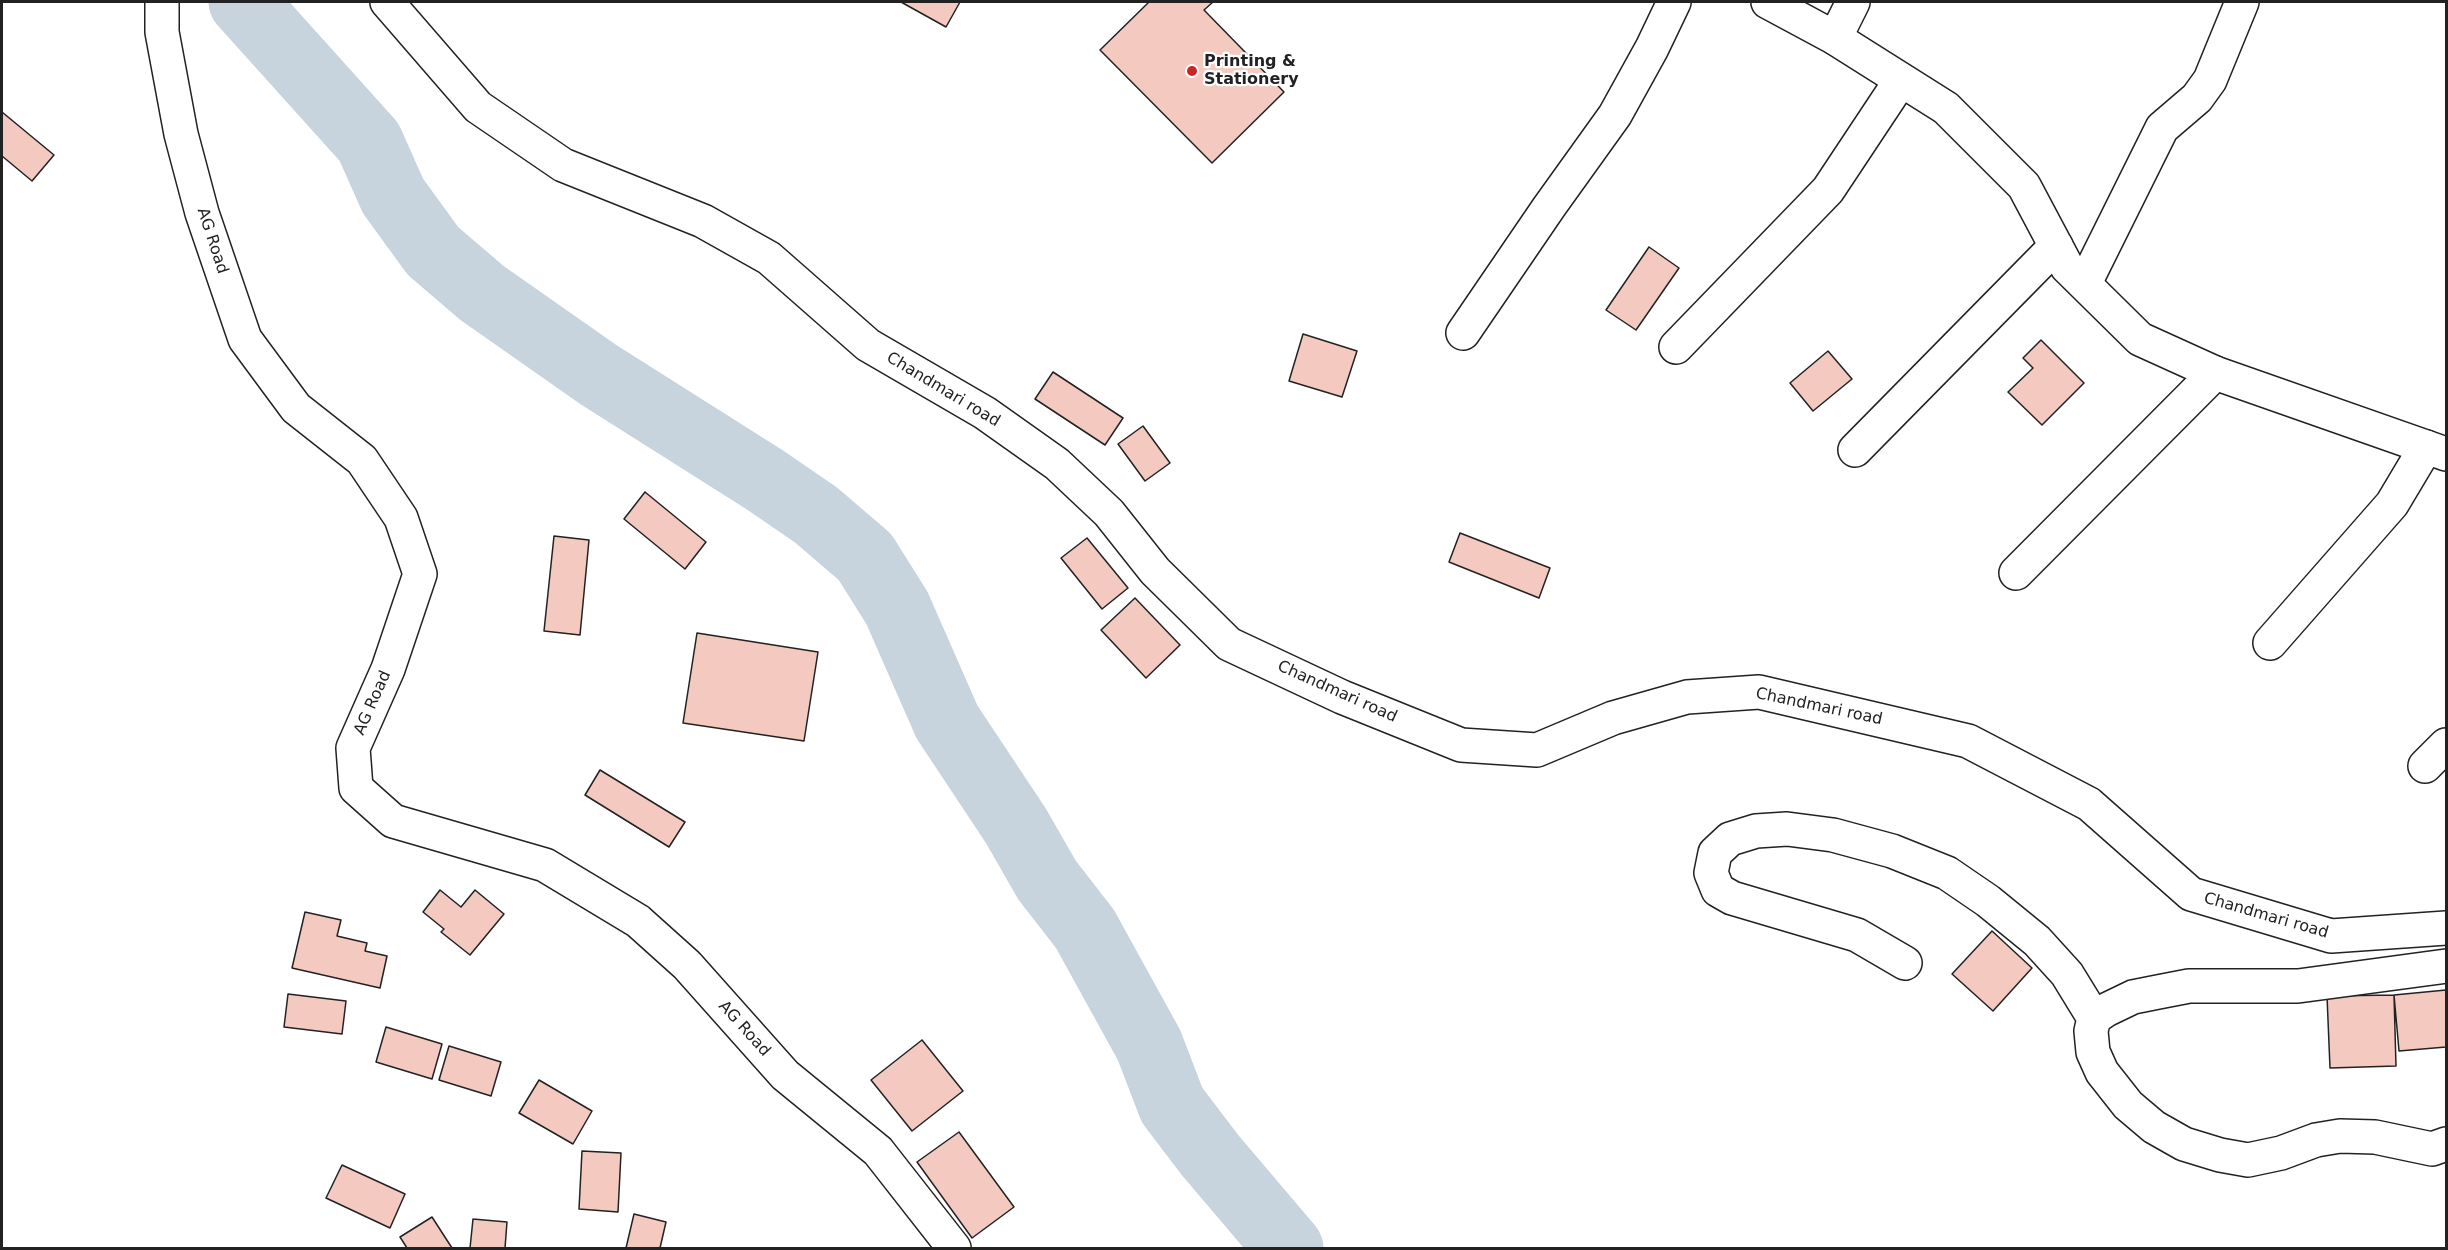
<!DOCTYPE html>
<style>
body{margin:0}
#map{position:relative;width:2448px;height:1250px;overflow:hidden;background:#fff;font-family:"DejaVu Sans",sans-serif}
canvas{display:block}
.frame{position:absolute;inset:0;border:3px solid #222;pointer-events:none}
</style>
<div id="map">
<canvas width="2448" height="1250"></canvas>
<div class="frame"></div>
</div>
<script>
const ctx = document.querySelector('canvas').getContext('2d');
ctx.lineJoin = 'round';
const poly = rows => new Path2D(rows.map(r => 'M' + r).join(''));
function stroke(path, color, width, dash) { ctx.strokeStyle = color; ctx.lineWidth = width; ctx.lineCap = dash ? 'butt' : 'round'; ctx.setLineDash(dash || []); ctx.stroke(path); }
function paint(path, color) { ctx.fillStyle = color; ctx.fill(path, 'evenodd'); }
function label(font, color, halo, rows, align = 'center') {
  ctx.font = font + ' "DejaVu Sans",sans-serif'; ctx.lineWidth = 4.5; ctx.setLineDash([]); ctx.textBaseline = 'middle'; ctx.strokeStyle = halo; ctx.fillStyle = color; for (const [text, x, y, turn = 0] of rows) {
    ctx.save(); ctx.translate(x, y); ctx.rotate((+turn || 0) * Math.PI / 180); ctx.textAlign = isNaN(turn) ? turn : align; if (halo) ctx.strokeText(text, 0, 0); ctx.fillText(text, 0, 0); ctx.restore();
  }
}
const river = poly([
 [243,2,369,142,393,196,433,251,482,293,599,375,765,480,816,515,865,557,897,608,947,722,1016,826,1047,880,1085,929,1149,1045,1172,1105,1210,1155,1289,1248]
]);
const building = poly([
 [901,2,960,2,946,27,901,2],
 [1149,2,1213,2,1204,10,1284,92,1212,163,1100,50,1149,2],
 [2,112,54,155,32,181,2,156,2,112],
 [1649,247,1679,268,1636,330,1606,310,1649,247],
 [1303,334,1357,351,1342,397,1289,381,1303,334],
 [2041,340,2084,383,2042,425,2008,392,2033,368,2023,358,2041,340],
 [1828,351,1852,379,1813,411,1790,383,1828,351],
 [1053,372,1123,418,1105,445,1035,399,1053,372],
 [1143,426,1170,463,1145,481,1118,444,1143,426],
 [645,492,706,542,685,569,624,519,645,492],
 [1460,533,1550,568,1539,598,1449,562,1460,533],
 [554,536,589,540,580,635,544,631,554,536],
 [1087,538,1128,588,1102,609,1061,558,1087,538],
 [1135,598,1180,645,1146,678,1101,630,1135,598],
 [697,633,818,652,804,741,683,723,697,633],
 [600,770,685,822,669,847,585,795,600,770],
 [440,890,461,907,475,890,504,914,470,955,441,932,444,929,423,912,440,890],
 [305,912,341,920,337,936,367,943,365,951,387,956,380,988,292,968,305,912],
 [1992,931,2032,968,1993,1011,1952,974,1992,931],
 [2446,990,2446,1047,2399,1051,2394,995,2446,990],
 [288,994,346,1001,342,1034,284,1027,288,994],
 [2394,995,2396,1066,2330,1068,2327,996,2394,995],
 [386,1027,442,1044,432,1079,376,1062,386,1027],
 [922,1040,963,1091,912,1131,871,1080,922,1040],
 [449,1046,501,1062,491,1096,439,1080,449,1046],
 [539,1080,592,1111,573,1144,519,1113,539,1080],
 [959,1132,1014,1207,972,1238,917,1162,959,1132],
 [582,1151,621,1153,618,1212,579,1209,582,1151],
 [342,1165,405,1194,390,1228,326,1198,342,1165],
 [634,1214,666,1222,660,1248,626,1248,634,1214],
 [432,1217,452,1248,407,1248,400,1237,432,1217],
 [473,1219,507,1222,505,1248,470,1248,473,1219]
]);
const street = poly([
 [1835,38,1853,2],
 [2085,283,2162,128,2197,98,2210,80,2242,2],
 [1463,333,1549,207,1615,115,1652,48,1674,2],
 [1676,347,1828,190,1901,80],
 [1855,450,2056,246],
 [2016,573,2215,373],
 [2270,643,2392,504,2426,447],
 [2425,766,2446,745],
 [1905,963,1857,935,1732,898,1718,890,1711,873,1715,853,1730,839,1756,831,1787,829,1833,835,1892,851,1947,873,1988,901,2037,941,2067,974,2094,1018],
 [2446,966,2298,986,2189,986,2158,992,2133,997,2106,1010,2094,1018,2091,1031,2093,1052,2102,1072,2128,1105,2154,1127,2184,1144,2220,1155,2248,1160,2281,1153,2316,1140,2340,1136,2375,1137,2432,1149,2446,1144]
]);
const secondary = poly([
 [162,2,162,32,181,134,202,213,245,339,296,408,362,460,401,518,420,574,388,669,353,748,356,788,393,821,545,865,638,921,687,965,785,1075,878,1151,954,1248],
 [387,2,478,107,563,165,703,221,769,258,868,345,985,413,1057,464,1109,513,1155,571,1229,644,1342,697,1461,745,1537,750,1613,718,1687,697,1759,692,1968,741,2089,804,2191,894,2331,936,2446,928],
 [1768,2,1835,38,1946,108,2024,186,2067,267,2140,339,2215,373,2446,454]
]);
const markers = [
 [1192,71,6,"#c62828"]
];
const poiNames = [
 ["Printing &",1204,62],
 ["Stationery",1204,80]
];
const streetNames = [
 ["AG Road",212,241,72],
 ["Chandmari road",943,390,31],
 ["Chandmari road",1337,692,24],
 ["AG Road",373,703,-66],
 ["Chandmari road",1819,707,12],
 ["Chandmari road",2266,916,16],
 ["AG Road",744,1029,48]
];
stroke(river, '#c7d3dd', 69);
paint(building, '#f3c9c0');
stroke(building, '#222', 1.5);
stroke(street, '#222', 36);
stroke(secondary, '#222', 36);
stroke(street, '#fff', 33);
stroke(secondary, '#fff', 33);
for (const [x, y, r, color] of markers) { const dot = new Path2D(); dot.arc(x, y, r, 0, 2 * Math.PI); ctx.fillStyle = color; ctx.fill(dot); stroke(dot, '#fff', 2); }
label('bold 16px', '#222', '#fff', poiNames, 'left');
label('16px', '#222', '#fff', streetNames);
</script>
